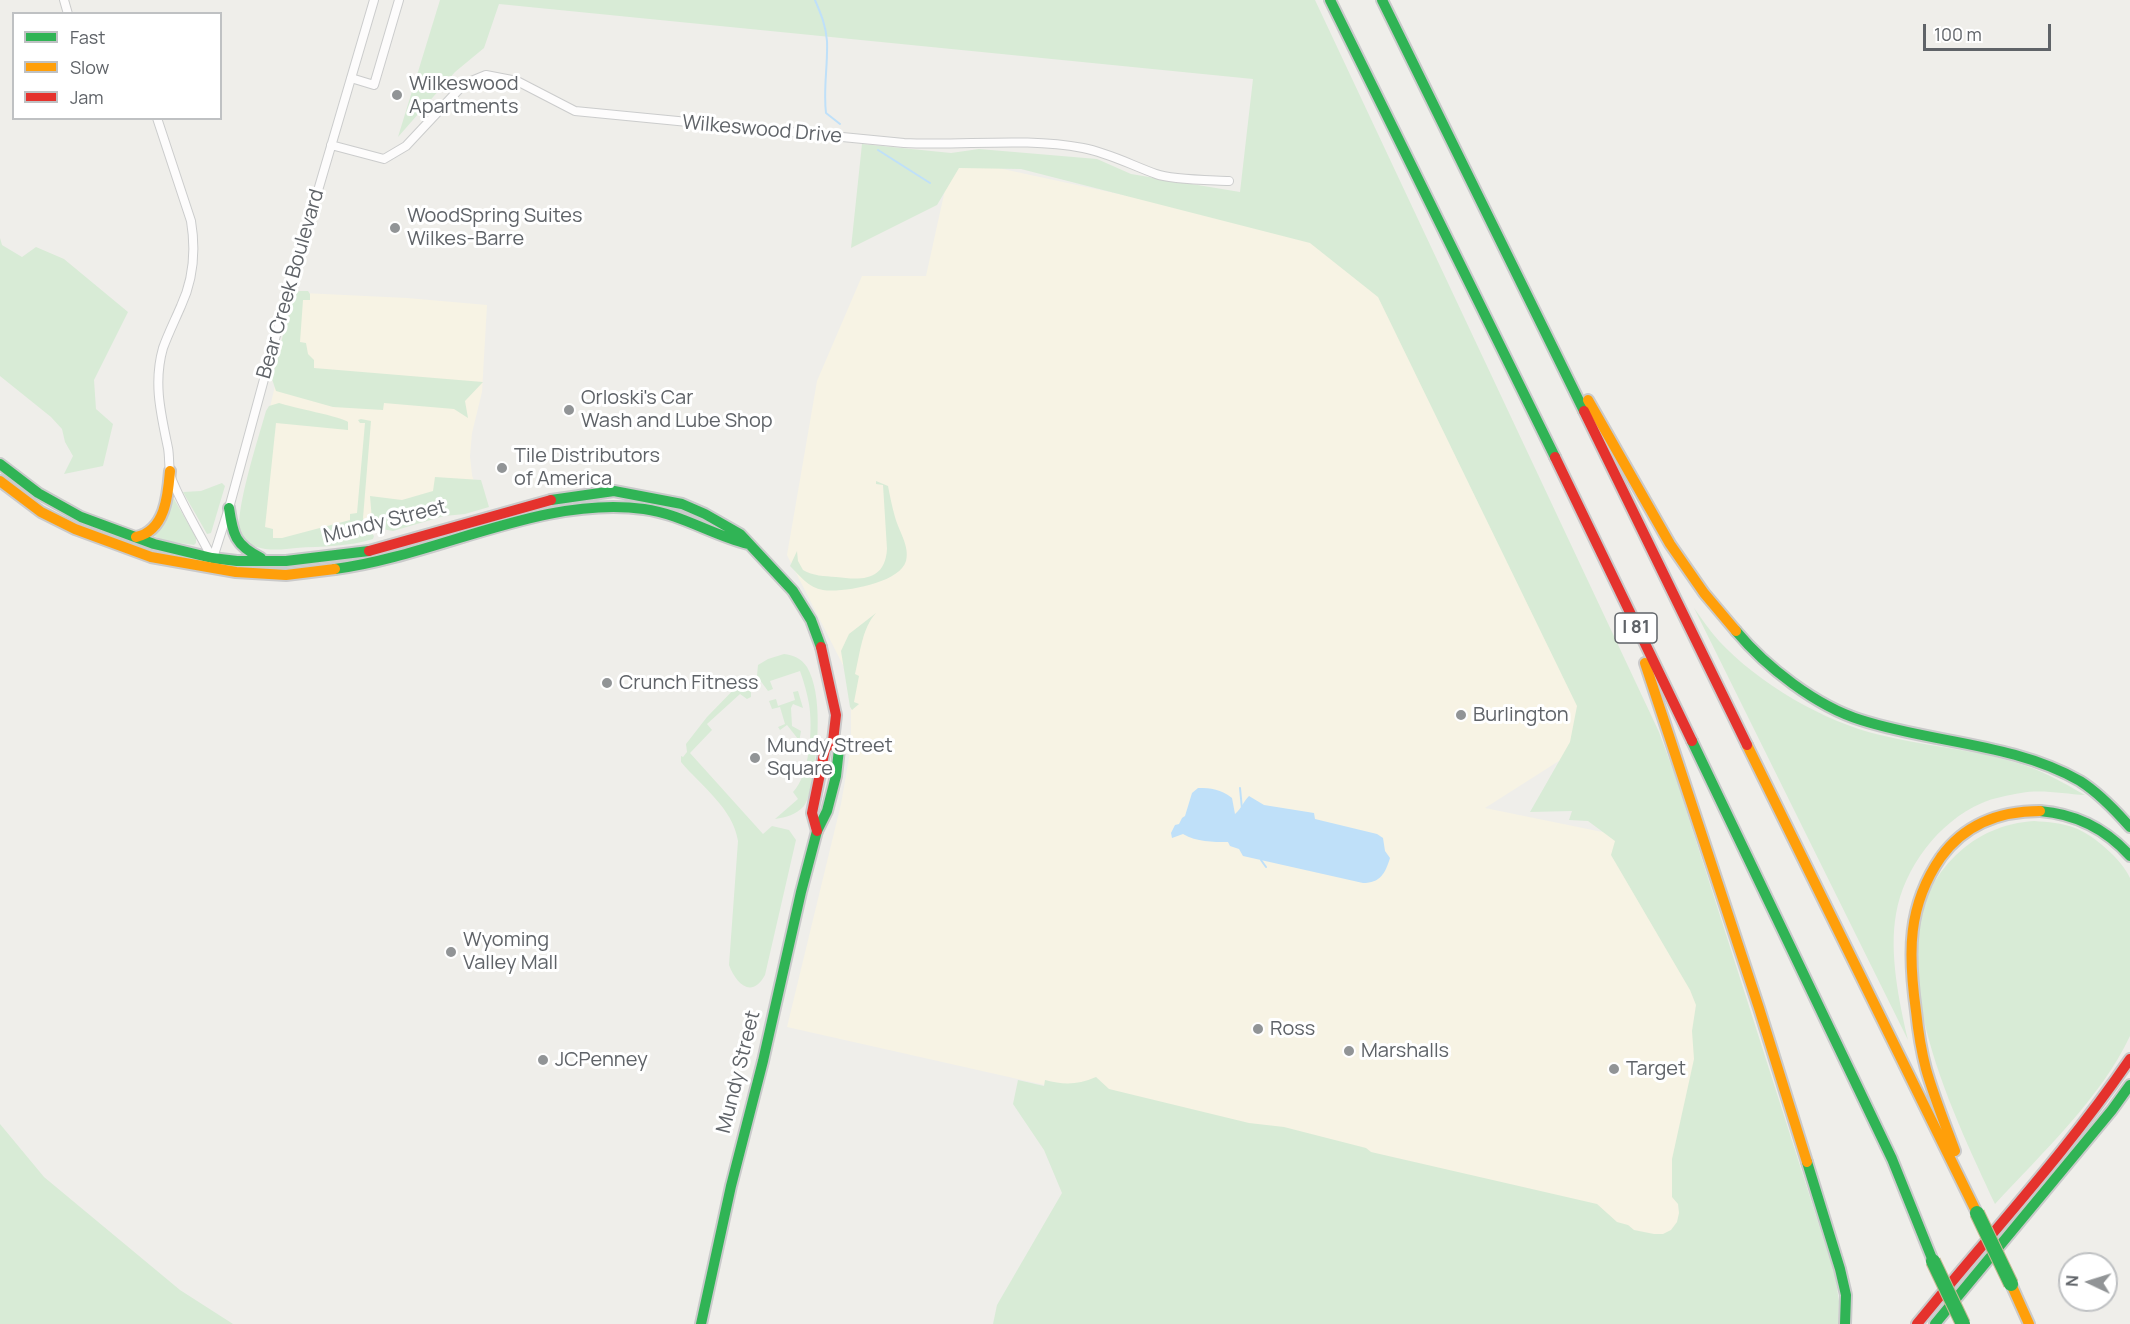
<!DOCTYPE html>
<style>
body{margin:0}
#map{position:relative;width:2130px;height:1324px;overflow:hidden;background:#efeeea;font-family:Manrope,sans-serif}
canvas{display:block}
.legend{position:absolute;left:12px;top:12px;width:210px;height:108px;box-sizing:border-box;background:#fff;border:2px solid #bfc1c3;margin:0;padding:8px 10px;list-style:none;font-size:18px;color:#5f6368}
.legend li{display:flex;align-items:center;gap:12px;height:30px}
.legend b{width:30px;border:2px solid #bfc1c3}
.north{position:absolute;left:2058px;top:1252px;width:60px;height:60px;box-sizing:border-box;background:#fff;border:2px solid #bfc1c3;border-radius:50%;rotate:274deg;font-size:16px;font-weight:700;line-height:24px;text-align:center;color:#5f6368}
.north::after{content:'';display:block;margin:auto;width:21px;height:27px;background:#919496;clip-path:polygon(50% 0,100% 100%,50% 72%,0 100%)}
.scale{position:absolute;left:1923px;top:24px;width:128px;height:27px;box-sizing:border-box;border:3px solid #5f6368;border-top:0;padding-left:8px;font-size:18px;line-height:21px;white-space:nowrap;color:#5f6368;-webkit-text-stroke:4px #fff;paint-order:stroke}
</style>
<div id="map">
<canvas width="2130" height="1324"></canvas>
<ul class="legend">
<li><b style="height:8px;background:#30b455"></b>Fast</li>
<li><b style="height:8px;background:#ff9f0a"></b>Slow</li>
<li><b style="height:8px;background:#e5322d"></b>Jam</li>
</ul>
<div class="north">N</div>
<div class="scale">100 m</div>
</div>
<script>
const ctx = document.querySelector('canvas').getContext('2d');
ctx.lineJoin = 'round';
function fillPath(path, color) {
  ctx.fillStyle = color;
  ctx.fill(path, 'evenodd');
}
function trace(path, color, width, dash) {
  ctx.strokeStyle = color;
  ctx.lineWidth = width;
  ctx.lineCap = dash ? 'butt' : 'round';
  ctx.setLineDash(dash || []);
  ctx.stroke(path);
}
function label(font, color, halo, rows, align = 'center') {
  ctx.font = font + ' Manrope,sans-serif';
  ctx.lineWidth = 6;
  ctx.setLineDash([]);
  ctx.textBaseline = 'middle';
  ctx.strokeStyle = halo;
  ctx.fillStyle = color;
  for (const [text, x, y, turn = 0] of rows) {
    ctx.save();
    ctx.translate(x, y);
    ctx.rotate((+turn || 0) * Math.PI / 180);
    ctx.textAlign = isNaN(turn) ? turn : align;
    if (halo) ctx.strokeText(text, 0, 0);
    ctx.fillText(text, 0, 0);
    ctx.restore();
  }
}
const commercial = new Path2D(`
 M952 158 1313 236 1380 294 1580 703 1581 726 1562 759 1485 808 1617 835 1718 1015 1678 1243 1062 1089 787 1027 841 804 851 746V711L847 673 787 555 817 381 862 276H926Z
 M303 293 407 298 487 305 482 392 472 433 470 456 472 475 481 504 363 536 277 545 245 513 295 301Z`);
const green = new Path2D(`
 M440 0H1315L1659 732 1676 778 1835 1275 1839 1301 1838 1324H993L997 1305 1062 1193 1044 1150 1013 1104 1018 1080 1044 1086 1045 1080C1064 1085 1077 1085 1096 1077L1109 1089 1249 1123 1284 1127 1366 1148 1371 1152 1597 1204 1617 1222 1628 1225 1634 1230 1654 1234H1663L1671 1230 1677 1222 1679 1213 1678 1204 1672 1197V1159L1694 1059 1692 1031 1696 1005 1690 990 1611 855 1615 841 1588 821 1569 820 1572 811 1530 812 1570 742 1577 706 1378 297 1310 243 1021 169 959 168 937 205 851 248 862 144 951 153 979 149 1097 159 1131 174 1240 192 1253 79 499 4 484 48 455 72 398 137Z
 M0 238 2 245 22 257 36 247 64 259 128 312 94 380 96 409 113 424 103 466 64 474 73 456 65 442 62 429 51 417 0 376Z
 M299 291H308L310 294V300H303L300 342 306 343 308 354 314 360V368L483 382 465 401 468 418 454 409 384 403 383 410 333 407 276 391 272 379 292 299Z
 M279 403C290 407 343 417 348 422V430L276 423 265 527 273 529V538H282L350 520V514L357 513 365 423H360L358 420 361 419 371 421 363 518 365 526 374 536 373 539C349 547 322 546 296 548 279 550 252 553 241 535 232 519 260 433 266 411L269 406Z
 M435 477 481 480 489 507 465 514 444 516 393 531 382 529 372 520 370 496 402 500 433 491Z
 M876 481 888 486C890 496 892 507 895 517 899 532 910 546 906 561 900 583 843 593 823 590 809 588 799 575 790 566L797 551 798 561 803 570C813 576 824 576 836 577 860 580 885 582 887 549L883 485 876 484Z
 M222 483 225 486 211 533 207 534 183 492 201 491Z
 M170 497 174 499 196 537V543L194 545 165 541 154 536Z
 M1694 608C1702 619 1710 631 1719 641 1758 683 1824 722 1880 735 1924 746 1971 749 2014 762 2040 769 2062 782 2085 795 2065 794 2041 789 2021 793 2009 795 1993 798 1982 803 1938 822 1904 868 1896 914 1889 953 1899 1002 1908 1040Z
 M876 613C862 628 860 654 855 674L859 676 854 702 859 704 852 710 850 707 841 651 849 634Z
 M784 654C793 655 801 658 807 667 823 694 818 750 812 780 810 788 809 799 804 806 796 815 786 817 775 819L798 799 793 792C810 775 813 727 809 704 807 693 804 682 800 671L770 681 773 689 768 691 757 676 758 665 768 659Z
 M742 681 751 692V697L747 699 740 694 707 724 712 730 690 753 763 834 772 826 789 830 796 840 765 975C752 999 736 984 729 965L738 841C733 808 701 786 681 762V756L683 757 687 752 686 744 707 717Z
 M798 691 803 708 793 704 791 708 792 726 801 731 798 748 792 744 798 739 787 725 780 730 778 727 785 724 780 707 772 709 769 701 776 699 778 706 795 700 793 692Z
 M2034 821C2048 822 2062 823 2075 828 2094 835 2122 860 2130 878V1036C2101 1098 2041 1154 1995 1204 1953 1112 1865 940 1956 855 1978 834 2004 823 2034 821Z
 M0 1124 44 1177 180 1290 233 1324H0Z`);
const water = new Path2D(`
 M1198 788C1211 788 1221 789 1232 798L1235 814C1242 808 1243 802 1249 796L1264 805 1314 813 1315 819 1377 834 1383 838 1385 851 1390 858C1385 874 1380 883 1363 883L1243 856 1239 849 1230 846 1228 842C1212 842 1197 842 1183 834L1172 838 1171 833 1175 825 1179 824 1182 818 1185 816 1192 793Z`);
const stream = new Path2D(`
 M815 0C821 14 826 26 827 41 828 66 823 89 826 113L840 124
 M878 150 930 183
 M1240 788 1242 809
 M1261 860 1266 867`);
const street = new Path2D(`
 M64 0 68 14
 M351 78 374 85 399 0
 M157 118 191 221C196 251 194 278 181 306 175 320 168 334 163 348 153 383 161 414 168 448 170 459 168 470 172 480 183 507 199 532 212 558
 M331 145 384 159 406 146 464 84 486 75 517 81 575 111 904 143C964 146 1024 137 1083 148 1109 153 1131 165 1156 174 1171 180 1211 180 1229 181
 M212 561 229 508 282 313 374 0`);
const fast = new Path2D(`
 M1330 0 1555 457
 M1382 0 1584 411
 M0 464 38 493 81 517 154 544 212 558 237 561H286L369 551
 M551 500 614 491 682 504 705 514 740 534 793 591 811 620 821 647
 M229 508C233 535 235 545 261 558
 M335 569C436 556 543 495 644 509 681 514 712 535 748 544
 M1736 631C1766 667 1816 706 1861 720 1932 743 2014 743 2080 781 2099 793 2115 810 2130 827
 M1692 741 1892 1159 1933 1261
 M2040 811C2076 814 2106 829 2130 856
 M1807 1162 1840 1269 1846 1295 1845 1324
 M701 1324 731 1186 763 1061 801 892 817 831 827 811 836 776 839 749 833 741
 M1935 1324 2112 1110 2130 1085`);
const slow = new Path2D(`
 M1588 400 1670 544 1704 593 1736 631
 M0 481 41 512 75 529 151 557 236 572 286 575 335 569
 M136 537C165 531 168 496 170 471
 M1645 663 1759 1008 1807 1162
 M1747 745 1977 1213
 M1955 1151C1945 1124 1934 1097 1926 1069 1921 1050 1918 1030 1916 1011 1908 954 1907 906 1941 857 1965 824 2000 811 2040 811
 M2011 1284 2029 1324`);
const jam = new Path2D(`
 M1584 411 1747 745
 M1555 457 1692 741
 M369 551 551 500
 M817 831 812 813 825 749 833 741 836 715 821 647
 M1917 1324C1988 1236 2066 1153 2130 1059`);
const fastBridge = new Path2D(`
 M1977 1213 2011 1284
 M1933 1261 1963 1324`);
const markers = [
 [397,95,6,"#919496"],
 [395,228,6,"#919496"],
 [569,410,6,"#919496"],
 [502,468,6,"#919496"],
 [607,683,6,"#919496"],
 [1461,715,6,"#919496"],
 [755,758,6,"#919496"],
 [451,952,6,"#919496"],
 [1258,1029,6,"#919496"],
 [1349,1051,6,"#919496"],
 [543,1060,6,"#919496"],
 [1614,1069,6,"#919496"]
];
const shields = [
 [1636,628,42]
];
const shieldNames = [
 ["I 81",1636,628]
];
const poiNames = [
 ["Wilkeswood",409,84],
 ["Apartments",409,107],
 ["WoodSpring Suites",407,216],
 ["Wilkes-Barre",407,239],
 ["Orloski's Car",581,398],
 ["Wash and Lube Shop",581,421],
 ["Tile Distributors",514,456],
 ["of America",514,479],
 ["Crunch Fitness",619,683],
 ["Burlington",1473,715],
 ["Mundy Street",767,746],
 ["Square",767,769],
 ["Wyoming",463,940],
 ["Valley Mall",463,963],
 ["Ross",1270,1029],
 ["Marshalls",1361,1051],
 ["JCPenney",555,1060],
 ["Target",1626,1069]
];
const streetNames = [
 ["Wilkeswood Drive",762,130,5],
 ["Bear Creek Boulevard",291,284,-74],
 ["Mundy Street",385,522,-14],
 ["Mundy Street",739,1072,-76]
];
fillPath(commercial, '#f7f3e4');
fillPath(green, '#d8ebd6');
fillPath(water, '#bfe0f9');
trace(stream, '#bfe0f9', 2);
trace(street, '#cbcccc', 10);
trace(fast, '#cacacb', 14);
trace(slow, '#cacacb', 14);
trace(jam, '#cacacb', 14);
trace(street, '#fdfcfc', 8);
trace(fast, '#30b455', 10);
trace(slow, '#ff9f0a', 10);
trace(jam, '#e5322d', 10);
trace(fastBridge, '#c8b996', 16, []);
trace(fastBridge, '#30b455', 14);
for (const [x, y, r, color] of markers) {
  const dot = new Path2D();
  dot.arc(x, y, r, 0, 2 * Math.PI);
  ctx.fillStyle = color;
  ctx.fill(dot);
  trace(dot, '#fff', 2);
}
for (const [x, y, w] of shields) {
  const box = new Path2D();
  box.roundRect(x - w / 2, y - 15, w, 30, 4.5);
  ctx.fillStyle = '#fff';
  ctx.fill(box);
  trace(box, '#5f6368', 1.5);
}
label('bold 18px', '#5f6368', null, shieldNames);
label('20px', '#5f6368', '#fff', poiNames, 'left');
label('20px', '#5f6368', '#fff', streetNames);
</script>
